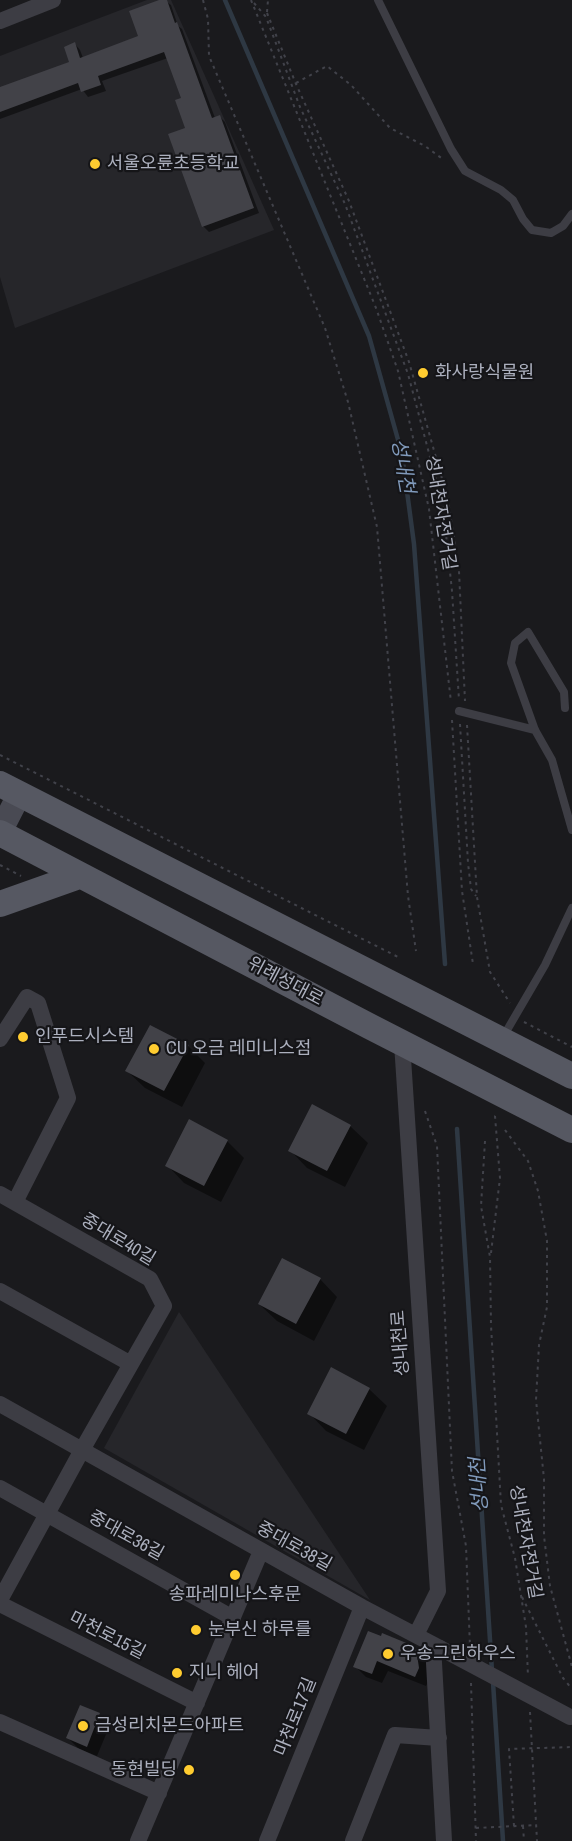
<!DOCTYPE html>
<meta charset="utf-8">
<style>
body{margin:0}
canvas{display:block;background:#1a1a1d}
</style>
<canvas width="572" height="1841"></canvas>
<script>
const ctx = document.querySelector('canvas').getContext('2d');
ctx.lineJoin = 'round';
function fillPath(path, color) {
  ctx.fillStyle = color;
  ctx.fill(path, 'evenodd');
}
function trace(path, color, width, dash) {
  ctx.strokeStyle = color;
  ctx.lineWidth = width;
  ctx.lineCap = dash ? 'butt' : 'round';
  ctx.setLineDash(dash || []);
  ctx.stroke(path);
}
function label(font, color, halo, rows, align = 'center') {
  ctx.font = font + ' "Archivo Narrow","Noto Sans KR",sans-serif';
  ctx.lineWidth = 4.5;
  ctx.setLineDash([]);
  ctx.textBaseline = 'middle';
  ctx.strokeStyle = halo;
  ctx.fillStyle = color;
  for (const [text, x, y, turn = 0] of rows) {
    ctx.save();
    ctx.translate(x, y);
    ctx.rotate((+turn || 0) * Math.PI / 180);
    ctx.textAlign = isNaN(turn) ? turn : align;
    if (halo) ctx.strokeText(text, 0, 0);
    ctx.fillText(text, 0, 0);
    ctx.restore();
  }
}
const built = new Path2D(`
 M147 0H171L274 230 15 328 0 277V56Z
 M179 1312 370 1600 104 1448Z`);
const shadow = new Path2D(`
 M164 0 171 5 178 26 182 29 215 118 220 117 225 122 259 213 209 232 203 226 183 98 168 58 102 81 106 91 88 97 82 89 0 119V89L71 62 75 44 80 50 83 58 140 37Z
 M188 1046 205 1063 182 1107 145 1088 127 1071Z
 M350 1126 368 1143 345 1187 307 1168 290 1150Z
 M227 1141 244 1158 221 1202 184 1183 167 1165Z
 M320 1279 337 1297 314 1341 277 1321 259 1304Z
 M369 1389 387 1406 364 1450 326 1431 309 1413Z
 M415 1649 426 1659 429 1680 426 1686 388 1671 382 1683 366 1677 355 1666Z
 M99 1714 110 1725 97 1756 79 1749 68 1738Z`);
const stream = new Path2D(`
 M225 0 369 336 402 454 414 544 445 964
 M457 1129 492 1671
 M493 1682 503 1841`);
const building = new Path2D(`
 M159 0H167L175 23 177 22 212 118 220 115 254 208 202 227 168 134 185 128 175 100 181 98 164 52 98 76 101 85 81 92 78 83 0 112V87L69 62 64 47 75 42 80 58 138 36 129 11Z
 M150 1025 189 1045 164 1091 125 1071Z
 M312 1104 351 1125 327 1171 288 1151Z
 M189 1119 228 1140 204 1186 165 1166Z
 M282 1258 321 1278 296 1324 258 1304Z
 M331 1367 370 1388 346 1434 307 1414Z
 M368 1631 381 1636 382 1633 416 1647 419 1668 415 1677 377 1661 372 1674 353 1667Z
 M80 1705 100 1713 87 1747 66 1738Z`);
const path = new Path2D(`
 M203 0 208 19 209 56 325 328 348 402 377 527 408 896 416 951
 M251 0 376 308 398 371 429 509 451 702
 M254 3 266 17 300 107 345 204 408 374 443 506 452 591 459 700
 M267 12 268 0
 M267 13 296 84 349 201 409 362 448 500 459 571 465 701
 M296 83 327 66 351 85 390 128 425 146 444 160
 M452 720 462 891 473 964
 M460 724 468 863 471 889 476 896
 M467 725 477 897 490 972 510 1003
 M0 755 400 958
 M0 865 21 876
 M524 1022 572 1047
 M425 1111 437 1146 452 1471 466 1546 470 1647
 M505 1130 528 1161 538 1191 547 1241V1307L539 1345 536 1400 544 1479V1536L550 1586 572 1667
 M485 1141 481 1206 490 1257 491 1325 501 1505 515 1558 526 1627 528 1677
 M491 1253 500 1178 495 1116 497 1113
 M522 1597 563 1678 572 1689
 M471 1683 476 1841
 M530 1712 537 1841
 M514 1826 509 1749 572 1747
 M523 1826 524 1841
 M476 1828 536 1825`);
const service = new Path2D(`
 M378 0 451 149 465 171 501 190 513 200 523 219 532 230 551 233 563 226 572 214
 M565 708 564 692 528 632 515 643 511 663 535 730 552 760 572 830
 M459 711 535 730
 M503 1037 545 965 572 908`);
const minor = new Path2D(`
 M0 21 53 0
 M0 1039 27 997 38 1003 68 1098 15 1202
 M402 1043 438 1591 416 1635
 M0 1194 150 1279 164 1306 82 1450 0 1600
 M0 1291 131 1364
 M0 1404 362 1607 440 1648
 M0 1488 233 1618
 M0 1604 197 1703
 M433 1645 444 1841
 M0 1722 159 1793
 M138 1841 261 1551
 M267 1841 362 1607
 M353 1841 395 1735 439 1738`);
const secondary = new Path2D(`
 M0 832 19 795`);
const primary = new Path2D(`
 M0 784 572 1076
 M0 833 369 1026 572 1130
 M0 904 79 876`);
const minorBridge = new Path2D(`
 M440 1648 570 1717`);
const markers = [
 [95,164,6,"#ffcc30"],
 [423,373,6,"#ffcc30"],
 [23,1037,6,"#ffcc30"],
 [154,1049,6,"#ffcc30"],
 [235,1575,6,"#ffcc30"],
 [196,1630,6,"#ffcc30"],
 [388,1654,6,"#ffcc30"],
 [177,1673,6,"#ffcc30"],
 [83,1726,6,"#ffcc30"],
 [189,1770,6,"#ffcc30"]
];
const poiNames = [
 ["서울오륜초등학교",107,164],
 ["화사랑식물원",435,373],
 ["인푸드시스템",35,1037],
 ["CU 오금 레미니스점",166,1049],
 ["송파레미나스후문",235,1595,"center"],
 ["눈부신 하루를",208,1630],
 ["우송그린하우스",400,1654],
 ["지니 헤어",189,1673],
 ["금성리치몬드아파트",95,1726],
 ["동현빌딩",177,1770,"right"]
];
const streetNames = [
 ["성내천자전거길",440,513,81],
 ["위례성대로",285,982,28],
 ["중대로40길",118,1240,31],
 ["성내천로",401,1343,-94],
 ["중대로36길",126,1536,29],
 ["성내천자전거길",525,1542,80],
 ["중대로38길",294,1547,29],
 ["마천로15길",107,1636,27],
 ["마천로17길",296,1717,-68]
];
const waterNames = [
 ["성내천",402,466,80],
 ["성내천",480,1485,-94]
];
fillPath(built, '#26262a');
fillPath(shadow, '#0007');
trace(stream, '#2e3843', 4.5);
fillPath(building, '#424248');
trace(path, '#41424a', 2, [3, 4.5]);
trace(service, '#3d3d44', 8);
trace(minor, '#3d3d44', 16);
trace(secondary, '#494a53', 24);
trace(primary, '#565862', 26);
trace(minorBridge, '#3d3d44', 16);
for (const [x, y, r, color] of markers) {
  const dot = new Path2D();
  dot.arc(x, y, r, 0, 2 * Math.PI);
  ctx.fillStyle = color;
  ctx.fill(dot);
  trace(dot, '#151518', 2);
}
label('18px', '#acb0be', '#151518', poiNames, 'left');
label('18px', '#acb0be', '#151518', streetNames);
label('italic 20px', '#809abb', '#151518', waterNames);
</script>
